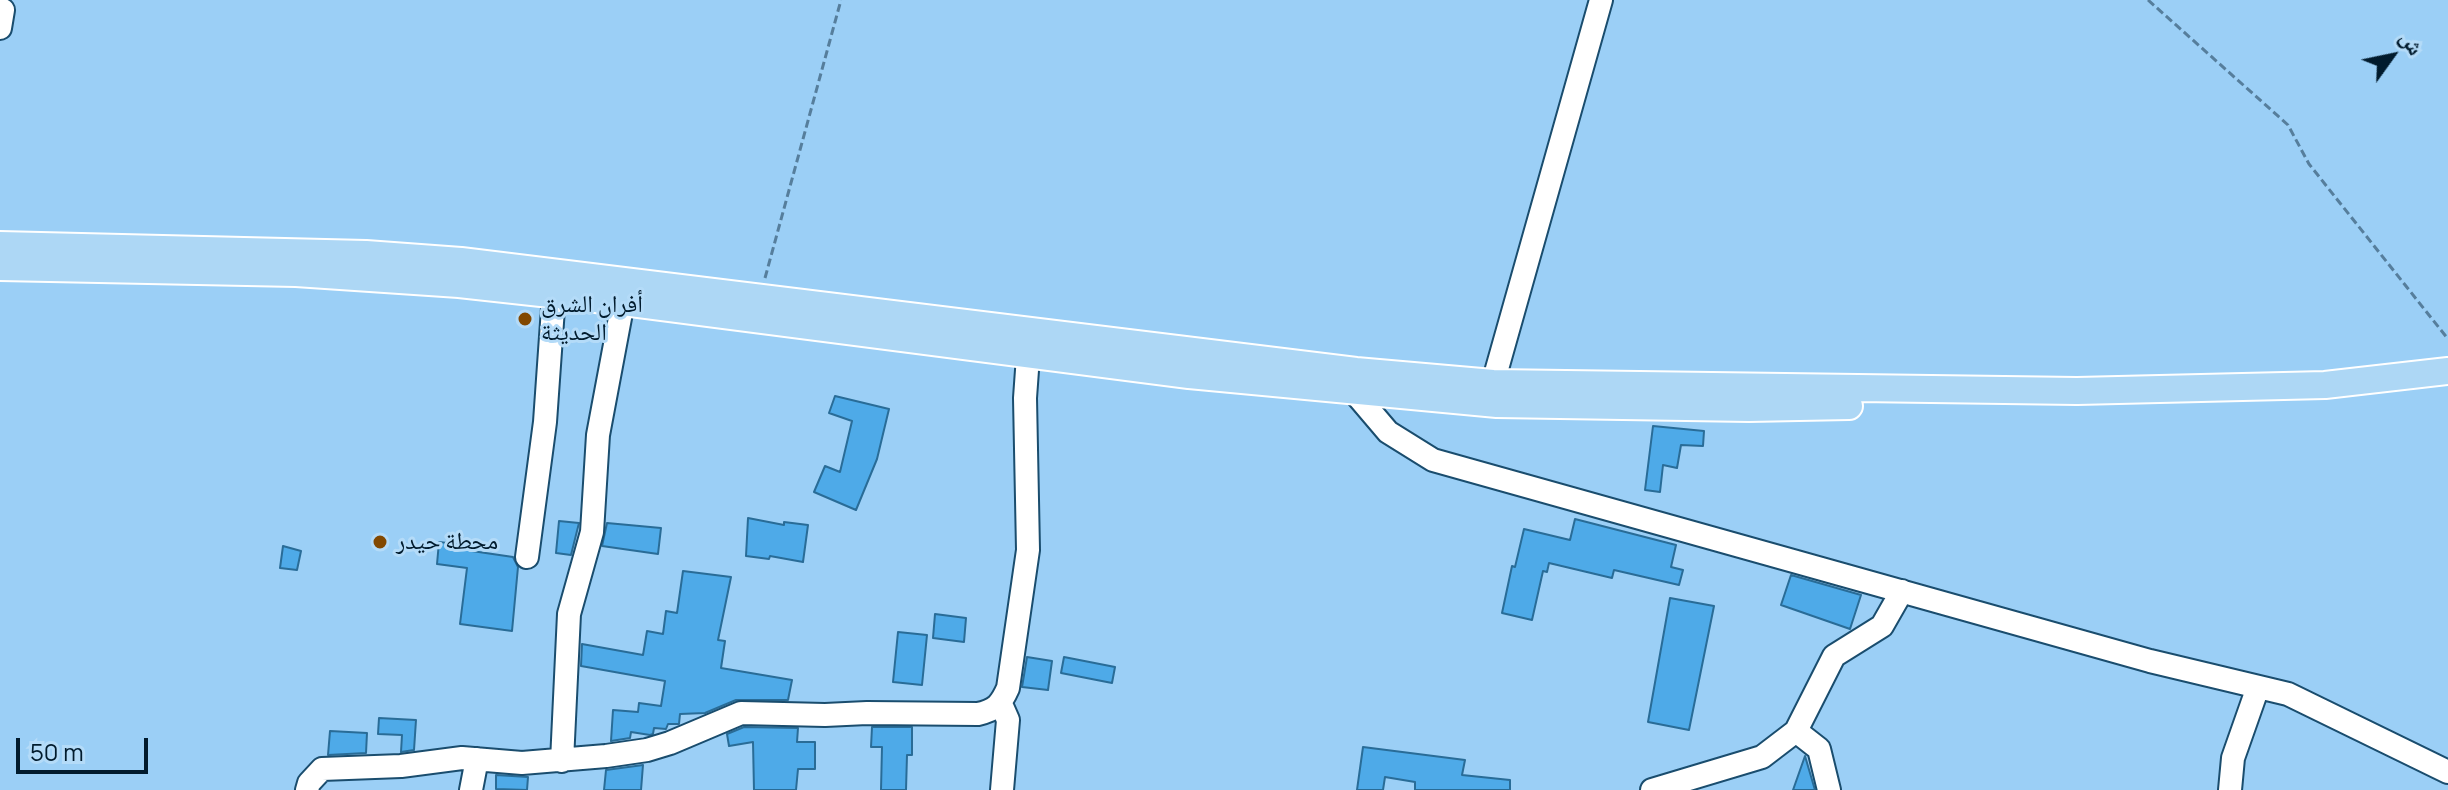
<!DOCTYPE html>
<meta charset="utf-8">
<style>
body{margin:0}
#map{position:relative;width:2448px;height:790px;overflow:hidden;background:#9bcff6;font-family:Manrope,"Noto Naskh Arabic",sans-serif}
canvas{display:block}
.north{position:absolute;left:2352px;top:16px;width:80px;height:80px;-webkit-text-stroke:6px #b4dbf8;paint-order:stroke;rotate:57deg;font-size:22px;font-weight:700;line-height:32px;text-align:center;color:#011b2d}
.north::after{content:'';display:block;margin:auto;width:28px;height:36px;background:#011b2d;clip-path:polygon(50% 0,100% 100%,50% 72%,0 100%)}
.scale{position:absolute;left:16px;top:738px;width:132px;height:36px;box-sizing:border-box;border:4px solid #011b2d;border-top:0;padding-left:10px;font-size:24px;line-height:28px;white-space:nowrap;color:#011b2d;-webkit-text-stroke:6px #b4dbf8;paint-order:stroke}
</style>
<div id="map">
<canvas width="2448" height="790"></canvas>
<div class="north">ش</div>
<div class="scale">50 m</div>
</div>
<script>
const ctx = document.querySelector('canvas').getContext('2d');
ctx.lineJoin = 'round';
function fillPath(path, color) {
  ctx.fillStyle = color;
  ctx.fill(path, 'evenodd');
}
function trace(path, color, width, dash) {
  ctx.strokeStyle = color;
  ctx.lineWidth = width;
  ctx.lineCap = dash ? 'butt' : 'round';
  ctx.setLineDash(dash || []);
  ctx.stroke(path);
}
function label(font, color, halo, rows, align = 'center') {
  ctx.font = font + ' Manrope,"Noto Naskh Arabic",sans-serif';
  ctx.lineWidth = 6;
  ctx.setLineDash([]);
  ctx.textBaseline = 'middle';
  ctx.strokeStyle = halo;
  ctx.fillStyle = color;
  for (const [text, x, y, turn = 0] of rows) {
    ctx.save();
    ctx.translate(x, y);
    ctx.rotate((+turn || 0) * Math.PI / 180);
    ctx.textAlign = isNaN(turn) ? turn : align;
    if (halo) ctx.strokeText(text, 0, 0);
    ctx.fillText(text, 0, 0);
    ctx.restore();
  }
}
const building = new Path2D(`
 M835 396 889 409 877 459 856 510 814 492 825 466 840 472 852 421 829 413Z
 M1653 426 1704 431 1703 446 1681 445 1677 468 1663 465 1660 492 1645 490Z
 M748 518 784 525V522L808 525 803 562 770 556 769 559 746 556Z
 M1575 519 1676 545 1671 567 1683 570 1679 585 1614 570 1612 578 1549 563 1547 572 1543 571 1532 620 1502 613 1512 566 1515 567 1524 529 1570 540Z
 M559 521 579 523 571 555 556 553Z
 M607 523 661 528 658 554 602 546Z
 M439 542 473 546 472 551 513 557 518 567 512 631 460 624 467 568 437 564Z
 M283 546 301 551 297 570 280 568Z
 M683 571 731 577 718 640 725 641 721 668 792 680 788 700H736L705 713 680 714 679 724H668L666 729 654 728 653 734 650 735 631 732 630 738 611 741 613 710 638 712 639 703 661 706 665 681 581 666 582 644 643 655 647 631 663 634 666 611 677 613Z
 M1791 575 1861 595 1850 629 1781 605Z
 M1670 598 1714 606 1689 730 1648 722Z
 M935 614 966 618 964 642 933 638Z
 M898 632 927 635 922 685 893 682Z
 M1027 657 1052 661 1048 690 1022 687Z
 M1064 657 1115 667 1112 683 1061 673Z
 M379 718 416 720 414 750 401 752 402 735 378 734Z
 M744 727 798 728 797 742H815V769H798L796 790H754L753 742 729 746 727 734Z
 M872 727H912V755H907L906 790H881L882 747H871Z
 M330 731 367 733 366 753 328 755Z
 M1363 747 1465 760 1462 775 1510 780V790H1415V782L1385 777 1383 790H1357Z
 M1805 756 1815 790H1793Z
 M643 765 641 790H604L606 770Z
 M496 775 528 777 527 790 496 789Z`);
const path = new Path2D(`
 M2148 0 2288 125 2309 164 2448 339
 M765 278 841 0`);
const minor = new Path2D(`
 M0 28 3 10
 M1493 383 1601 0
 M1354 392 1388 432 1433 460 2150 661 2288 694 2448 772
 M527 557 545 422 554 294
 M1001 704 1008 720 1002 790
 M562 761 569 614 592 532 598 435 623 302
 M307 790 309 783 322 769 401 766 462 758 522 763 606 756 647 750 670 743 741 713 825 715 867 713 978 714C996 710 1001 704 1008 688L1028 550 1025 398 1028 356
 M471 790 477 759
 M1652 790 1762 757 1796 731
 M1829 790 1819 749 1796 731 1834 656 1882 626 1902 591
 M2230 790 2233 758 2258 687`);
const major = new Path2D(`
 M0 245 366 254 461 261 1356 371 1493 383 2077 391 2325 385 2448 371
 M0 267 296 273 459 284 623 302 1189 375 1497 404 1749 408 1849 406`);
const markers = [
 [525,319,8,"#824800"],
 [380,542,8,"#824800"]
];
const poiNames = [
 ["أفران الشرق",541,305],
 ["الحديثة",541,333],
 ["محطة حيدر",396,542]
];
fillPath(building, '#4eaae8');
trace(building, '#296c97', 2);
trace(minor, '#1a4d6e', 26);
trace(major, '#fff', 30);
trace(path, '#567e9c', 3, [8, 4]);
trace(minor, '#fff', 22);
trace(major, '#add7f5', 26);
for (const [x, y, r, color] of markers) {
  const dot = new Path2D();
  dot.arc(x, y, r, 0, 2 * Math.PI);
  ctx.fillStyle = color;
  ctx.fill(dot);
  trace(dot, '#b4dbf8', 3);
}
label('24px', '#011b2d', '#b4dbf8', poiNames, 'left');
</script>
